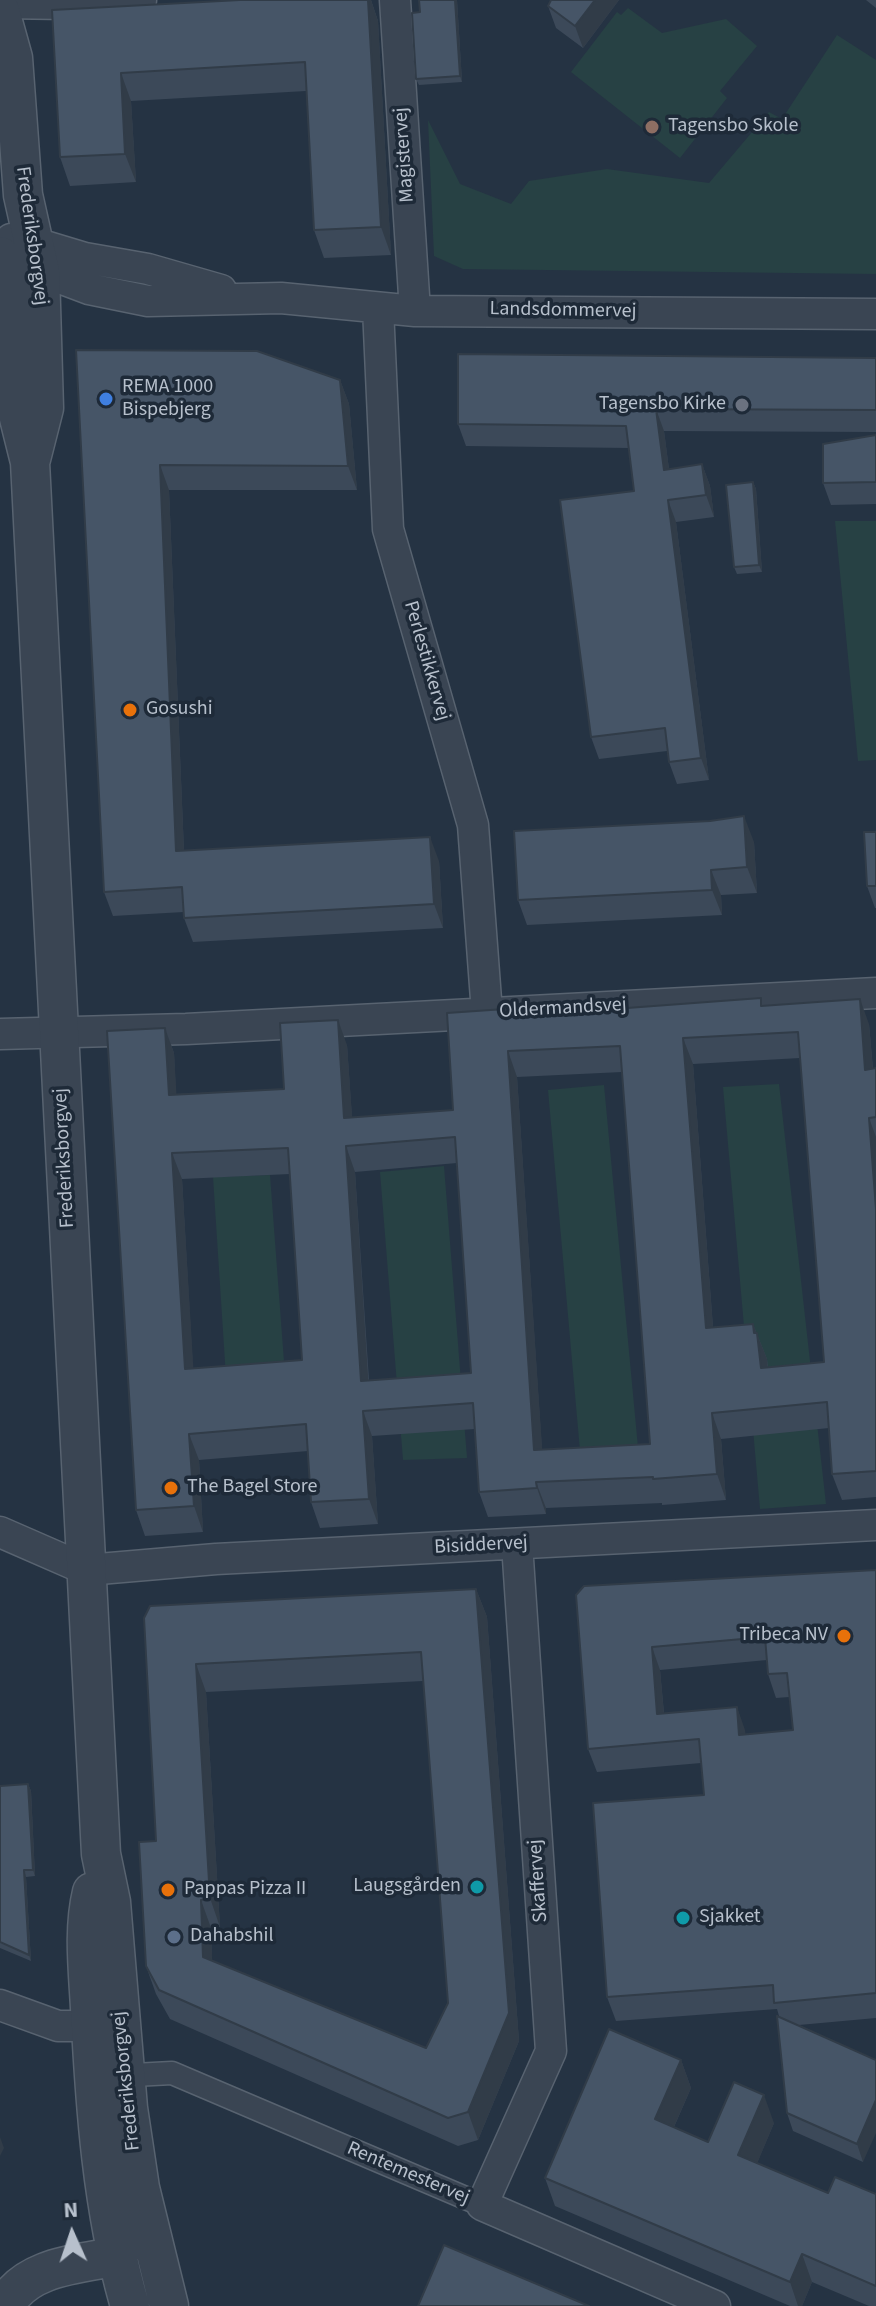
<!DOCTYPE html>
<meta charset="utf-8">
<style>
body{margin:0}
#map{position:relative;width:876px;height:2306px;overflow:hidden;background:#253343;font-family:"Source Sans 3",sans-serif}
canvas{display:block}
.north{position:absolute;left:32px;top:2194px;width:80px;height:80px;-webkit-text-stroke:6px #1e2a38;paint-order:stroke;rotate:357deg;font-size:22px;font-weight:700;line-height:32px;text-align:center;color:#b7c0cc}
.north::after{content:'';display:block;margin:auto;width:28px;height:36px;background:#b7c0cc;clip-path:polygon(50% 0,100% 100%,50% 72%,0 100%)}
</style>
<div id="map">
<canvas width="876" height="2306"></canvas>
<div class="north">N</div>
</div>
<script>
const ctx = document.querySelector('canvas').getContext('2d');
ctx.lineJoin = 'round';
function fillPath(path, color) {
  ctx.fillStyle = color;
  ctx.fill(path, 'evenodd');
}
function trace(path, color, width, dash) {
  ctx.strokeStyle = color;
  ctx.lineWidth = width;
  ctx.lineCap = dash ? 'butt' : 'round';
  ctx.setLineDash(dash || []);
  ctx.stroke(path);
}
function label(font, color, halo, rows, align = 'center') {
  ctx.font = font + ' "Source Sans 3",sans-serif';
  ctx.lineWidth = 7;
  ctx.setLineDash([]);
  ctx.textBaseline = 'middle';
  ctx.strokeStyle = halo;
  ctx.fillStyle = color;
  for (const [text, x, y, turn = 0] of rows) {
    ctx.save();
    ctx.translate(x, y);
    ctx.rotate((+turn || 0) * Math.PI / 180);
    ctx.textAlign = isNaN(turn) ? turn : align;
    if (halo) ctx.strokeText(text, 0, 0);
    ctx.fillText(text, 0, 0);
    ctx.restore();
  }
}
const green = new Path2D(`
 M628 8 662 33 726 19 757 46 720 91 727 98 680 158 571 72 617 12 621 15Z
 M837 35 876 60V274L463 269 434 256 428 120 460 184 511 204 529 181 607 169 709 183 769 112 782 119Z
 M835 521H876V760L858 761Z
 M779 1084 826 1504 760 1509 723 1087Z
 M604 1085 639 1458 581 1462 548 1090Z
 M444 1166 467 1458 403 1460 380 1172Z
 M270 1175 286 1388 227 1393 213 1177Z`);
const pedestrian = new Path2D(`
 M115 2076 172 2073 482 2205`);
const minor = new Path2D(`
 M395 0 415 311
 M0 3 67 4 141 0
 M0 255 4 245 11 239H22L85 258 148 269 221 290
 M20 263 89 289 148 301 281 298 415 311 876 314
 M378 308 388 529 473 825 487 1013
 M0 1034 186 1029 876 993
 M0 1532 87 1570 216 1559 876 1525
 M517 1544 551 2051 482 2205 715 2306
 M0 2005 58 2026H110`);
const tertiary = new Path2D(`
 M0 11 13 58 23 195 40 271 44 408 31 459
 M0 256 10 302 17 410 30 462 101 1854 111 1902 128 2108 140 2188 169 2306
 M92 1892C83 1929 88 1970 90 2008 95 2107 102 2210 130 2306
 M5 2306C25 2266 79 2264 119 2256`);
const wall = new Path2D(`
 M240 0H371L378 21 391 255 324 258 314 230 306 91 131 101 136 182 70 186 60 157 52 10Z
 M419 0H457L462 82 419 85 416 79 420 12Z
 M619 0 583 48 556 28 548 6Z
 M866 0H876V8Z
 M76 350 340 380 349 404 357 490H169L184 851 439 861 443 928 193 942 184 918V912L113 916 104 892Z
 M876 358V432L664 431 669 469 702 464 710 486 714 517 676 522 709 780 677 784 669 762 667 751 599 759 591 737 634 491 629 448 466 446 458 424Z
 M876 435V504L831 505 823 483Z
 M753 482 756 489 762 572 737 574 734 567Z
 M876 832V908H875L867 886Z
 M754 842 757 893 721 895 722 915 527 925 518 900Z
 M764 1006 869 1024 873 1069 876 1068V1497L842 1500 832 1474 829 1428 721 1439 726 1500 662 1505V1503L546 1508V1514L488 1517 479 1492 475 1429 372 1436 378 1524 320 1528 311 1502 308 1451 199 1460 203 1532 145 1536 136 1510 165 1028 174 1053 176 1094 284 1089 347 1045 352 1118 453 1110 506 1013ZM800 1058 824 1362 768 1367 767 1359 753 1324 713 1327 693 1064ZM622 1072 650 1444 542 1450 517 1077ZM457 1163 471 1373 369 1380 355 1172ZM290 1174 302 1360 193 1369 182 1179Z
 M876 1570V2018L799 2025 876 2060 863 2162 793 2131 787 2113 779 2016 777 2009 616 2021 607 1997 704 1795 701 1763 597 1772 588 1749 576 1595ZM767 1660 768 1674 776 1698 789 1697 793 1730 745 1734 737 1707 664 1713 660 1670Z
 M476 1589 487 1617 519 2041 478 2140 458 2146 170 2019 156 1994 146 1966 156 1841 144 1618ZM423 1681 448 2003 426 2048 212 1961 211 1928 220 1927 206 1692Z
 M28 1784 31 1791 35 1876 26 1877 31 1961 0 1948V1786Z
 M681 2060 691 2088 674 2127 708 2142 774 2123 757 2163 828 2193 876 2194V2306H869L812 2282 802 2306H790L555 2206 545 2178Z`);
const shadedWall = new Path2D(`
 M368 0H371L378 21 391 255 381 227Z
 M455 0H457L462 82 460 76Z
 M595 0H619L583 48 575 26Z
 M121 73 131 101 136 182 125 154Z
 M340 380 349 404 357 490 348 466Z
 M656 409 664 431 672 492 664 470Z
 M702 464 710 486 714 517 706 495Z
 M160 465 169 490 185 876 176 851Z
 M753 482 756 489 762 572 759 565Z
 M668 500 676 522 709 780 701 758Z
 M744 816 754 842 757 893 747 867Z
 M430 837 439 861 443 928 434 904Z
 M711 870 721 895 722 915 712 890Z
 M860 999 869 1024 875 1095 865 1070Z
 M338 1020 347 1045 354 1144 344 1118Z
 M165 1028 174 1053 178 1120 169 1095Z
 M683 1038 693 1064 715 1354 706 1328Z
 M508 1051 517 1077 544 1476 534 1450Z
 M869 1118 876 1137V1209Z
 M346 1146 355 1172 370 1407 361 1381Z
 M172 1153 182 1179 195 1395 185 1369Z
 M753 1324 767 1359 770 1394 761 1368Z
 M363 1411 372 1436 378 1524 369 1499Z
 M712 1413 721 1439 726 1500 717 1474Z
 M189 1434 199 1460 203 1532 194 1506Z
 M536 1482 546 1508V1514L537 1488Z
 M476 1589 487 1617 519 2041 478 2140 468 2112Z
 M652 1647 660 1670 666 1737 657 1714Z
 M196 1664 206 1692 220 1927 210 1898Z
 M737 1707 745 1730 748 1758 739 1735Z
 M28 1784 31 1791 35 1876 33 1870Z
 M24 1870 26 1877 31 1961 29 1955Z
 M201 1900 211 1928 213 1985 203 1957Z
 M681 2060 691 2088 665 2147 655 2119Z
 M764 2095 774 2123 749 2183 738 2155Z
 M876 2100V2133L863 2162 857 2144Z
 M0 2137 4 2148 0 2156Z
 M802 2254 812 2282 802 2306H798L790 2282Z`);
const building = new Path2D(`
 M240 0H368L381 227 314 230 305 62 121 73 125 154 60 157 52 10Z
 M419 0H455L460 76 416 79 412 13 420 12Z
 M551 0H595L575 26 548 6Z
 M76 350 257 351 340 380 348 466 160 465 176 851 430 837 434 904 184 918 182 887 104 892Z
 M458 354 876 358V410L656 409 664 470 702 464 706 495 668 500 701 758 669 762 665 728 591 737 560 500 634 491 626 426 458 424Z
 M876 435V482L823 483V444Z
 M753 482 759 565 734 567 726 485Z
 M744 816 747 867 711 870 712 890 518 900 514 831 710 821Z
 M864 832H876V886H867Z
 M761 998V1006L860 999 865 1070 876 1068V1117L869 1118 876 1209V1471L832 1474 827 1402 712 1413 717 1474 653 1479V1477L536 1482 537 1488 479 1492 473 1403 363 1411 369 1499 311 1502 306 1424 189 1434 194 1506 136 1510 107 1031 165 1028 169 1095 284 1089 280 1023 338 1020 344 1118 453 1110 447 1013 505 1009V1013L587 1008V1011ZM798 1032 824 1362 761 1368 757 1333H754L753 1324 706 1328 683 1038ZM620 1046 650 1444 534 1450 508 1051ZM455 1137 471 1373 361 1381 346 1146ZM288 1148 302 1360 185 1369 172 1153Z
 M876 1570V1993L774 2003 773 1985 607 1997 593 1803 704 1795 699 1739 588 1749 576 1595 584 1586ZM765 1637 768 1674 787 1673 793 1730 739 1735 737 1707 657 1714 652 1647Z
 M476 1589 509 2013 468 2112 448 2118 159 1990 146 1966 139 1842 156 1841 144 1618 150 1606ZM421 1652 448 2003 426 2048 203 1957 201 1900 210 1898 196 1664Z
 M28 1784 33 1870H24L29 1955 0 1942V1786Z
 M777 2016 876 2060V2100L857 2144 787 2113Z
 M609 2029 681 2060 655 2119 708 2142 734 2082 764 2095 738 2155 828 2193 835 2177 876 2194V2286L802 2254 790 2282 545 2178Z
 M444 2245 589 2306H418Z`);
const markers = [
 [652,127,8,"#8d6e63"],
 [106,399,8,"#3f7fe0"],
 [742,405,8,"#6b7280"],
 [130,710,8,"#e8710a"],
 [171,1488,8,"#e8710a"],
 [844,1636,8,"#e8710a"],
 [477,1887,8,"#0f9aa8"],
 [168,1890,8,"#e8710a"],
 [683,1918,8,"#0f9aa8"],
 [174,1937,8,"#5c6f8a"]
];
const poiNames = [
 ["Tagensbo Skole",668,127],
 ["REMA 1000",122,388],
 ["Bispebjerg",122,411],
 ["Tagensbo Kirke",726,405,"right"],
 ["Gosushi",146,710],
 ["The Bagel Store",187,1488],
 ["Tribeca NV",828,1636,"right"],
 ["Laugsgården",461,1887,"right"],
 ["Pappas Pizza II",184,1890],
 ["Sjakket",699,1918],
 ["Dahabshil",190,1937]
];
const streetNames = [
 ["Magistervej",405,155,-94],
 ["Frederiksborgvej",31,236,82],
 ["Landsdommervej",563,311,1],
 ["Perlestikkervej",426,661,74],
 ["Oldermandsvej",563,1009,-3],
 ["Frederiksborgvej",65,1158,-93],
 ["Bisiddervej",481,1546,-3],
 ["Skaffervej",539,1881,-94],
 ["Frederiksborgvej",127,2081,-96],
 ["Rentemestervej",408,2174,23]
];
fillPath(green, '#274144');
trace(pedestrian, '#586370', 25);
trace(minor, '#586370', 33);
trace(tertiary, '#586370', 41);
trace(pedestrian, '#3a4553', 22);
trace(minor, '#3a4553', 30);
trace(tertiary, '#3a4553', 38);
fillPath(wall, '#3c4959');
fillPath(shadedWall, '#313c48');
fillPath(building, '#465567');
trace(building, '#313c48', 2);
for (const [x, y, r, color] of markers) {
  const dot = new Path2D();
  dot.arc(x, y, r, 0, 2 * Math.PI);
  ctx.fillStyle = color;
  ctx.fill(dot);
  trace(dot, '#1e2a38', 3);
}
label('20px', '#b7c0cc', '#1e2a38', poiNames, 'left');
label('20px', '#b7c0cc', '#1e2a38', streetNames);
</script>
